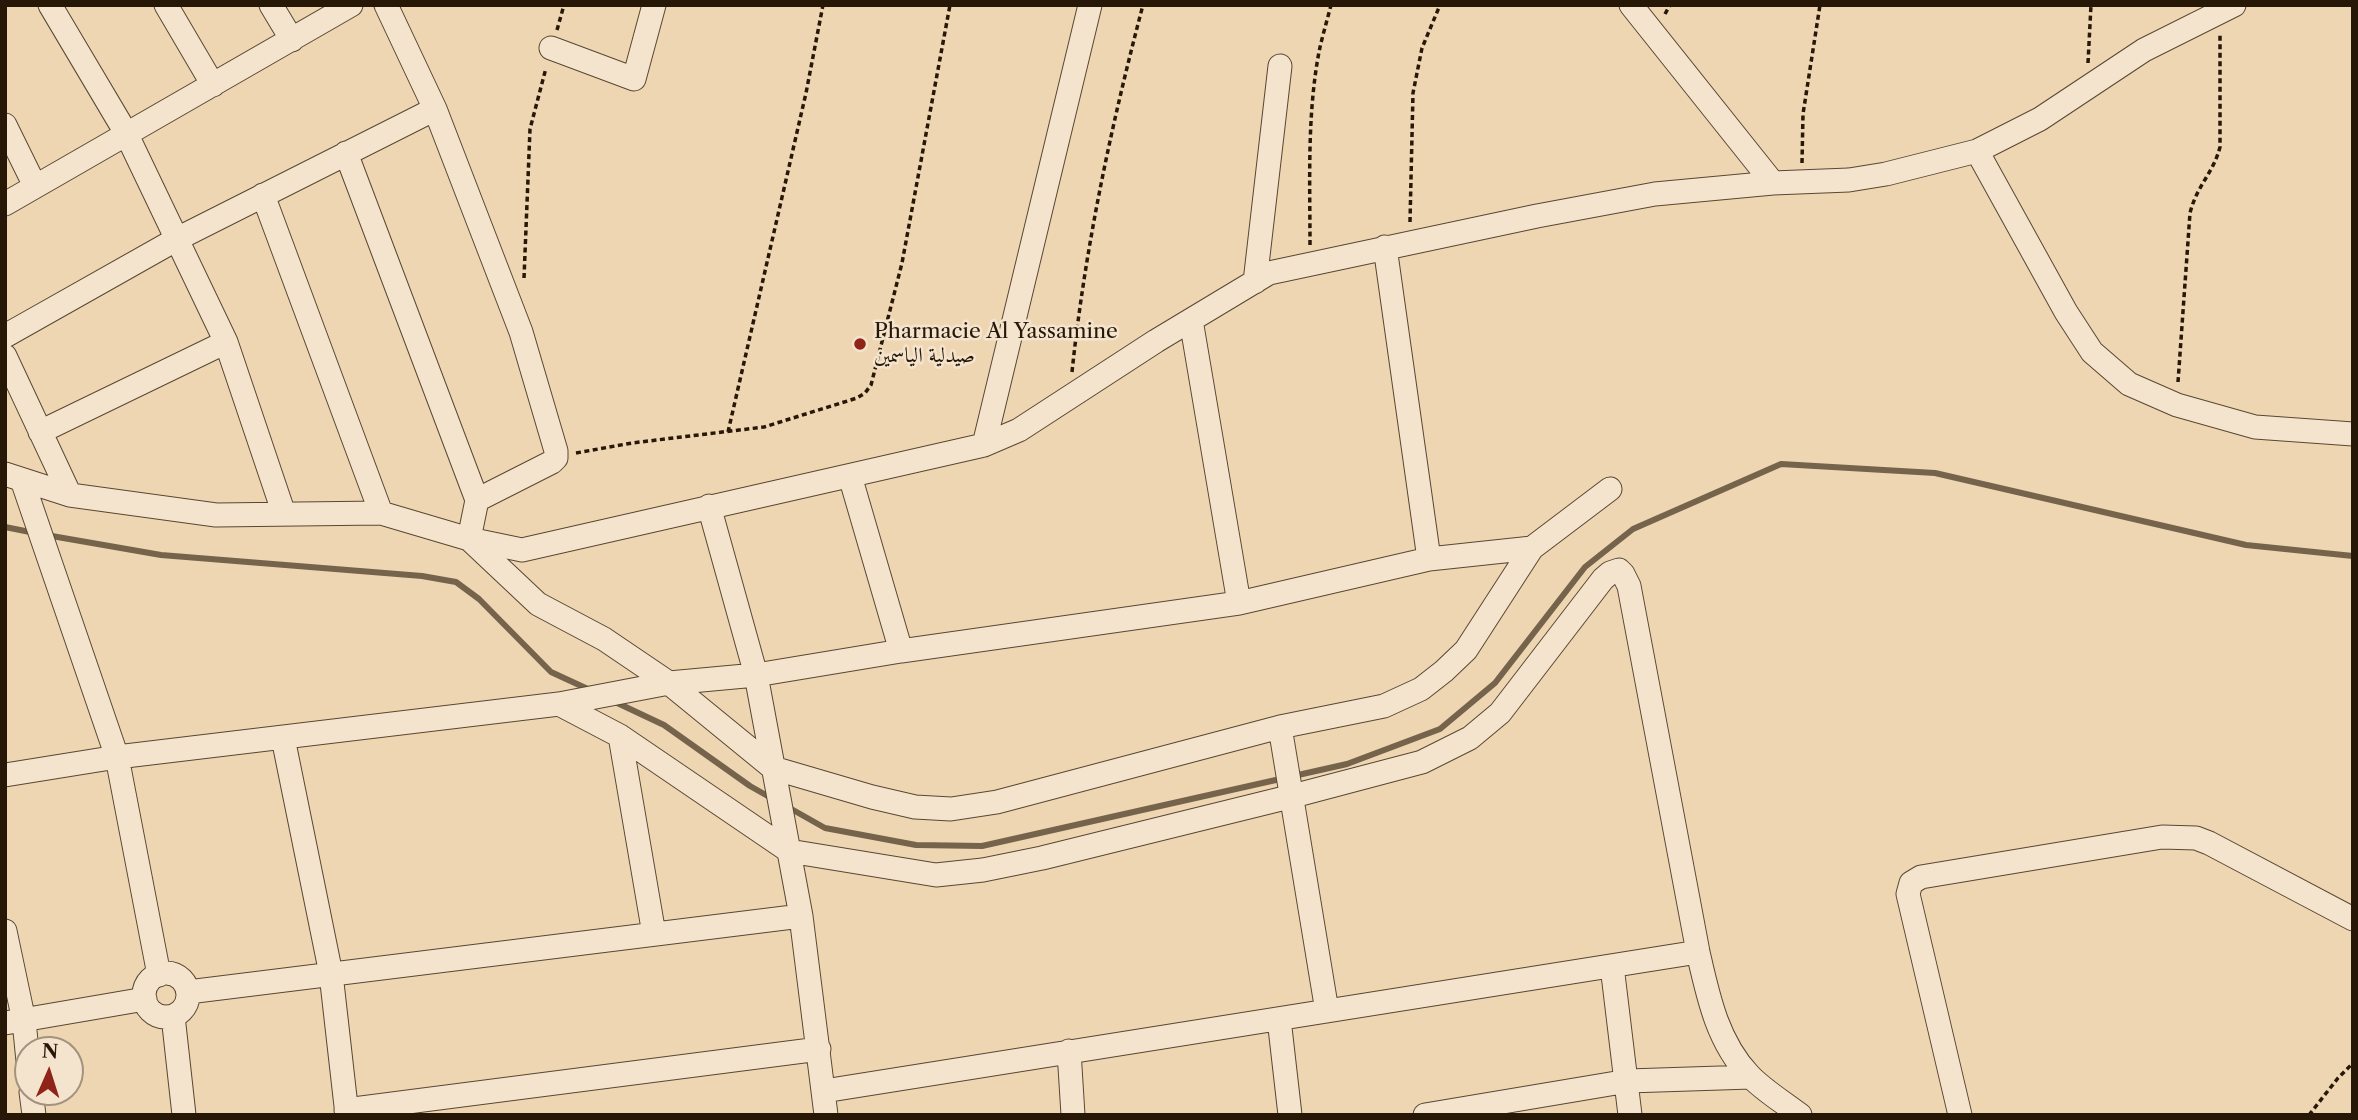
<!DOCTYPE html>
<meta charset="utf-8">
<style>
body{margin:0}
#map{position:relative;width:2358px;height:1120px;overflow:hidden;background:#eed6b3;font-family:"Libre Caslon Text",serif}
canvas{display:block}
.frame{position:absolute;inset:0;border:7px solid #261707;pointer-events:none}
.north{position:absolute;left:14px;top:1036px;width:70px;height:70px;box-sizing:border-box;background:#f4e4ce;border:2px solid #a2927e;border-radius:50%;rotate:3deg;font-size:19px;font-weight:700;line-height:28px;text-align:center;color:#261707}
.north::after{content:'';display:block;margin:auto;width:24px;height:32px;background:#8f2418;clip-path:polygon(50% 0,100% 100%,50% 72%,0 100%)}
</style>
<div id="map">
<canvas width="2358" height="1120"></canvas>
<div class="frame"></div>
<div class="north">N</div>
</div>
<script>
const ctx = document.querySelector('canvas').getContext('2d');
ctx.lineJoin = 'round';
function trace(path, color, width, dash) {
  ctx.strokeStyle = color;
  ctx.lineWidth = width;
  ctx.lineCap = dash ? 'butt' : 'round';
  ctx.setLineDash(dash || []);
  ctx.stroke(path);
}
function label(font, color, halo, rows, align = 'center') {
  ctx.font = font + ' "Libre Caslon Text",Amiri,serif';
  ctx.lineWidth = 5;
  ctx.setLineDash([]);
  ctx.textBaseline = 'middle';
  ctx.strokeStyle = halo;
  ctx.fillStyle = color;
  for (const [text, x, y, turn = 0] of rows) {
    ctx.save();
    ctx.translate(x, y);
    ctx.rotate((+turn || 0) * Math.PI / 180);
    ctx.textAlign = isNaN(turn) ? turn : align;
    if (halo) ctx.strokeText(text, 0, 0);
    ctx.fillText(text, 0, 0);
    ctx.restore();
  }
}
const stream = new Path2D(`
 M5 527 35 533
 M46 535 161 555 422 576 456 582 479 599 551 672 590 690
 M613 701 664 725 750 786 773 799
 M786 806 825 828 916 845 982 846 1347 764 1440 729 1495 683 1585 567 1633 529 1781 464 1935 473 2246 545 2353 556`);
const path = new Path2D(`
 M1665 14 1670 5
 M557 30 564 5
 M2088 63 2091 5
 M1802 163 1803 114 1820 5
 M1410 222 1413 93 1422 48 1440 5
 M1310 245C1310 182 1307 115 1319 52 1322 37 1327 21 1331 5
 M524 278 530 129 546 68
 M1072 372C1085 248 1111 126 1143 5
 M2178 382 2190 213C2197 185 2213 174 2220 147V34
 M728 432 806 93 823 5
 M576 453 632 443 764 427 857 398 865 393 871 385 902 263 950 5
 M2309 1115 2338 1078 2353 1063`);
const minor = new Path2D(`
 M50 5 126 133 226 342 284 514
 M166 5 213 85
 M271 5 292 40
 M386 5 435 109 521 332 556 451V458L552 462 477 500 469 539
 M1631 5 1773 183
 M551 48 634 79 654 5
 M5 125 35 186
 M1977 151 2066 312 2092 352 2129 384 2177 405 2255 427 2353 434
 M346 153 477 500
 M263 195 381 513
 M5 204 351 5
 M1385 247 1429 559
 M1255 282 1280 66
 M1191 320 1239 603
 M5 336 177 239 435 109
 M5 356 70 495
 M40 432 226 342
 M984 445 1090 5
 M5 474 70 495 216 515 381 513 469 539 522 550 984 445 1019 430 1156 341 1269 273 1537 216 1655 194 1773 183 1849 180 1886 174 1977 151 2040 119 2144 50 2234 5
 M850 476 901 651
 M22 480 117 757 159 975
 M709 506 756 675 801 916 826 1115
 M469 539 538 604 604 639 669 683 773 768 872 797 915 807 951 809 997 802 1280 727 1384 706 1421 689 1444 671 1466 650 1532 548 1610 489
 M559 704 620 736 789 851 936 875 983 870 1042 858 1293 796 1422 762 1470 738 1500 713 1603 579 1610 573 1619 570 1623 574 1629 586 1698 952C1708 996 1717 1041 1749 1075 1763 1090 1783 1102 1800 1115
 M1280 727 1327 1011
 M620 736 654 934
 M283 738 331 974 347 1115
 M5 775 117 757 559 704 669 683 756 675 901 651 1239 603 1429 559 1532 548
 M5 931 24 1021 28 1061
 M1612 966 1630 1115
 M144 995a22 22 0 1 1 44 0a22 22 0 1 1-44 0Z
 M188 992 801 916
 M173 1016 184 1115
 M1279 1019 1290 1115
 M5 1023 145 999
 M1069 1051 1073 1115
 M824 1091 1698 952
 M31 1092 34 1115
 M346 1110 819 1049
 M1425 1115 1628 1081 1751 1077
 M1960 1115 1908 894 1911 883 1921 877 2162 837 2196 838 2209 843 2353 919`);
const markers = [
 [860,344,7,"#8f2418"]
];
const poiNames = [
 ["Pharmacie Al Yassamine",874,332],
 ["صيدلية الياسمين",874,356]
];
trace(stream, '#75634b', 6);
trace(minor, '#584732', 25);
trace(path, '#261707', 3.5, [5, 3.5]);
trace(minor, '#f4e4ce', 23);
for (const [x, y, r, color] of markers) {
  const dot = new Path2D();
  dot.arc(x, y, r, 0, 2 * Math.PI);
  ctx.fillStyle = color;
  ctx.fill(dot);
  trace(dot, '#f4e4ce', 2.5);
}
label('21px', '#261707', '#f4e4ce', poiNames, 'left');
</script>
